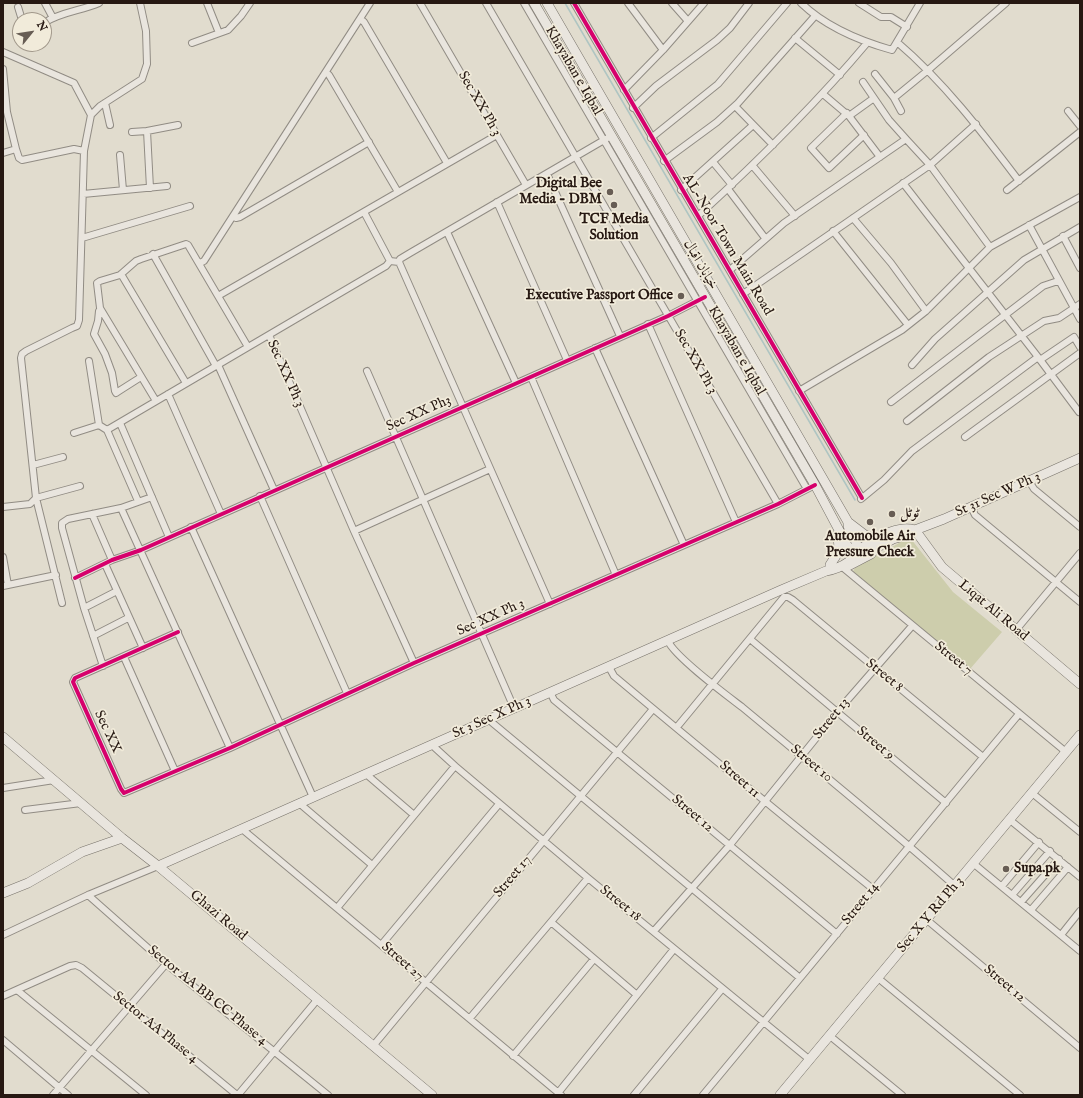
<!DOCTYPE html>
<meta charset="utf-8">
<style>
body{margin:0}
#map{position:relative;width:1083px;height:1098px;overflow:hidden;background:#e1dcce;font-family:"IM FELL English",serif}
canvas{display:block}
.frame{position:absolute;inset:0;border:4px solid #261812;pointer-events:none}
.north{position:absolute;left:12px;top:12px;width:40px;height:40px;box-sizing:border-box;background:#f1ebda;border:1px solid #a0978a;border-radius:50%;rotate:60deg;font-size:11px;font-weight:700;line-height:16px;text-align:center;color:#261812}
.north::after{content:'';display:block;margin:auto;width:14px;height:18px;background:#675d54;clip-path:polygon(50% 0,100% 100%,50% 72%,0 100%)}
</style>
<div id="map">
<canvas width="1083" height="1098"></canvas>
<div class="frame"></div>
<div class="north">N</div>
</div>
<script>
const ctx = document.querySelector('canvas').getContext('2d');
ctx.lineJoin = 'round';
function fillPath(path, color) {
  ctx.fillStyle = color;
  ctx.fill(path, 'evenodd');
}
function trace(path, color, width, dash) {
  ctx.strokeStyle = color;
  ctx.lineWidth = width;
  ctx.lineCap = dash ? 'butt' : 'round';
  ctx.setLineDash(dash || []);
  ctx.stroke(path);
}
function label(font, color, halo, rows, align = 'center') {
  ctx.font = font + ' "IM FELL English",Amiri,serif';
  ctx.lineWidth = 3.5;
  ctx.setLineDash([]);
  ctx.textBaseline = 'middle';
  ctx.strokeStyle = halo;
  ctx.fillStyle = color;
  for (const [text, x, y, turn = 0] of rows) {
    ctx.save();
    ctx.translate(x, y);
    ctx.rotate((+turn || 0) * Math.PI / 180);
    ctx.textAlign = isNaN(turn) ? turn : align;
    if (halo) ctx.strokeText(text, 0, 0);
    ctx.fillText(text, 0, 0);
    ctx.restore();
  }
}
const green = new Path2D(`
 M906 539H911L953 592 1002 632 970 669 852 573 855 568Z`);
const stream = new Path2D(`
 M565 3 855 500`);
const street = new Path2D(`
 M45 3 53 18
 M207 3 219 33
 M420 3 526 185
 M486 3 778 504
 M524 3 807 489
 M574 3 862 498
 M628 3 663 50
 M672 3 687 20
 M801 3C826 27 860 41 892 50L920 3
 M859 3 881 17H891L907 27
 M18 7 22 20
 M360 19 364 22 447 163
 M44 23C60 12 81 11 99 3
 M795 38 840 75
 M897 42C944 82 982 132 1019 181
 M192 43 228 30 241 16 250 3
 M3 52 74 83 91 115 84 151 79 320 77 326 72 328 26 351 22 354 21 358 36 498 62 603
 M3 69 7 112 16 149
 M326 72 329 75 398 192
 M875 74 894 98 901 111
 M863 82 889 120 906 139
 M624 90 663 50 704 3
 M823 94 849 116 880 157
 M894 98 927 71 1006 3
 M105 103 110 125
 M735 106 773 145
 M633 108 656 86 717 40 730 28 749 3
 M1068 111 1080 126
 M847 113 811 148 829 168 864 135
 M91 115 100 106 142 79 147 64 146 31 140 3
 M849 116 874 98
 M132 132 147 131
 M651 138 718 84 787 3
 M3 153 16 149 19 158 22 160 74 149 84 151
 M120 155 123 190
 M664 161 717 122 738 103 815 16
 M713 162 732 185
 M752 165 795 216
 M547 174 620 336
 M150 188 147 131 178 125
 M728 189 765 238
 M681 190 752 126
 M1007 190 1080 132
 M83 194 167 186
 M497 202 567 360
 M364 212 390 261
 M233 216 236 218 240 217 369 142
 M698 216C757 162 815 105 867 43
 M853 218 891 263 926 311
 M1029 225 1080 319
 M833 231 908 325
 M447 232 516 383
 M1063 236 1080 268
 M82 238 190 206
 M153 254 216 366
 M399 262 550 604
 M200 263 204 261 370 3
 M730 270 784 223 906 139 930 165 990 247
 M121 274 186 383
 M743 294 930 165 976 124
 M218 296 497 135
 M101 310 99 311 98 321 94 334 105 354 112 373 115 391 116 393 119 391 141 377
 M648 324 736 522
 M269 335 354 531 414 663
 M595 348 684 545
 M1038 357 1079 412
 M1040 360 1074 337 1080 347
 M89 361 99 425
 M218 365 274 490
 M912 365 935 339 1024 260 1080 227
 M367 371 514 708
 M531 377 616 575
 M799 391 902 330 926 311 990 247 1080 197
 M168 394 221 514
 M156 401 100 308 97 283 100 281 120 275 136 261 141 259 186 244 188 245 248 347
 M891 402 1043 286 1058 281
 M907 421 989 357 1044 321 1059 318 1080 304
 M120 423 169 537
 M107 430 386 266 390 261 399 262 400 259 410 253 611 136
 M74 433 99 425 107 430 138 501
 M965 437 1080 353
 M33 465 63 457
 M1029 481 1034 489 1080 527
 M260 496 347 693
 M861 499 884 480 912 451 1038 357 903 183
 M3 507 30 504 36 498 80 486
 M971 507 975 515 1080 602
 M121 508 230 748
 M92 514 112 560
 M191 527 313 797
 M354 531 490 469
 M3 557 8 585
 M105 564 143 648
 M841 566 1066 752
 M75 578 112 560 141 550 668 316 705 297
 M3 586 56 575
 M784 597H788L793 600 983 757
 M84 608 117 591
 M1016 630 1080 553
 M178 632 75 678 73 682 121 789 124 793 230 748 414 663 778 504 815 485
 M93 636 128 618
 M750 639 946 803
 M668 641C675 657 725 694 742 707 813 766 885 824 955 886
 M124 657 175 771
 M103 666 84 608 62 528V523L68 519 121 508 152 497
 M609 667 614 676C700 748 786 819 873 889
 M550 692 554 700 837 934
 M489 720 800 978
 M677 727 784 597
 M432 745 455 766 588 878 810 1060
 M366 774 414 815
 M3 788 54 780
 M1032 793 1080 832
 M299 803 372 865
 M25 810 81 803
 M1010 820 1080 877
 M242 829 561 1095
 M974 864 1080 951
 M1002 886 1039 842
 M88 895 166 964 328 1095
 M1012 895 1050 851
 M1021 902 1059 859
 M337 908 455 766
 M1031 910 1068 867
 M927 920 1080 1048
 M551 922 637 995
 M654 931 729 846 837 712 912 626
 M3 935 88 895 158 866
 M1061 935 1080 911
 M382 944 499 804
 M878 978 1020 1095
 M17 990 146 1095
 M3 996 70 966 76 965 82 968 237 1095
 M470 1018 588 878
 M830 1036 902 1095
 M3 1040 68 1095
 M373 1046 653 709
 M513 1056 594 959
 M558 1093 674 949
 M53 1095 166 964
 M238 1095 317 1000
 M634 1095 722 989
 M703 1095 1019 714`);
const secondary = new Path2D(`
 M534 3 815 485 848 547 856 551H870L893 539 908 535 915 530 944 519 1080 458
 M848 522 865 535 876 539
 M915 530 942 567 1080 684
 M856 551C873 542 894 524 915 530
 M830 565 839 551 838 533
 M848 566 871 554 874 550
 M3 737 122 838 158 866 432 1095
 M158 866 781 590 826 571C838 569 863 559 856 542 853 535 847 530 848 522L547 3
 M3 893 28 883 82 852 122 838
 M780 1095 1080 735`);
const cycleway = new Path2D(`
 M574 3 862 498
 M75 578 112 560 141 550 668 316 705 297
 M178 632 75 678 73 682 121 789 124 793 230 748 414 663 778 504 815 485`);
const markers = [
 [610,192,4,"#675d54"],
 [614,205,4,"#675d54"],
 [681,296,4,"#675d54"],
 [892,514,4,"#675d54"],
 [870,522,4,"#675d54"],
 [1006,869,4,"#675d54"]
];
const streetNames = [
 ["Khayaban e Iqbal",573,71,60],
 ["Sec XX Ph 3",479,104,60],
 ["AL-Noor Town Main Road",727,245,59],
 ["خیابان اقبال",700,265,60],
 ["Khayaban e Iqbal",736,351,60],
 ["Sec XX Ph 3",695,362,60],
 ["Sec XX Ph 3",285,374,66],
 ["Sec XX Ph3",419,414,-24],
 ["St 31 Sec W Ph 3",998,495,-24],
 ["Liqat Ali Road",993,611,40],
 ["Sec XX Ph 3",491,618,-24],
 ["Street 7",953,659,39],
 ["Street 8",884,676,39],
 ["St 3 Sec X Ph 3",492,718,-24],
 ["Street 13",832,719,-51],
 ["Sec XX",107,732,65],
 ["Street 9",875,744,40],
 ["Street 10",811,764,40],
 ["Street 11",739,780,41],
 ["Street 12",692,814,40],
 ["Street 17",513,877,-50],
 ["Street 18",620,904,39],
 ["Street 14",861,904,-51],
 ["Sec X Y Rd Ph 3",931,915,-50],
 ["Ghazi Road",218,916,40],
 ["Street 27",402,962,41],
 ["Street 12",1004,984,40],
 ["Sector AA BB CC Phase 4",207,996,39],
 ["Sector AA Phase 4",155,1028,39]
];
const poiNames = [
 ["Digital Bee",602,184],
 ["Media - DBM",602,200],
 ["TCF Media",614,220,"center"],
 ["Solution",614,236,"center"],
 ["Executive Passport Office",673,296],
 ["ٹوٹل",900,514,"left"],
 ["Automobile Air",870,537,"center"],
 ["Pressure Check",870,553,"center"],
 ["Supa.pk",1014,869,"left"]
];
fillPath(green, '#cdcdac');
trace(stream, '#afc5c2', 1.5);
trace(street, '#918c84', 8);
trace(secondary, '#77726a', 10);
trace(street, '#e9e5de', 6);
trace(secondary, '#e9e5de', 9);
trace(cycleway, '#d6006c', 4);
for (const [x, y, r, color] of markers) {
  const dot = new Path2D();
  dot.arc(x, y, r, 0, 2 * Math.PI);
  ctx.fillStyle = color;
  ctx.fill(dot);
  trace(dot, '#f1ebda', 1.5);
}
label('14px', '#261812', '#f1ebda', streetNames);
label('bold 14px', '#261812', '#f1ebda', poiNames, 'right');
</script>
